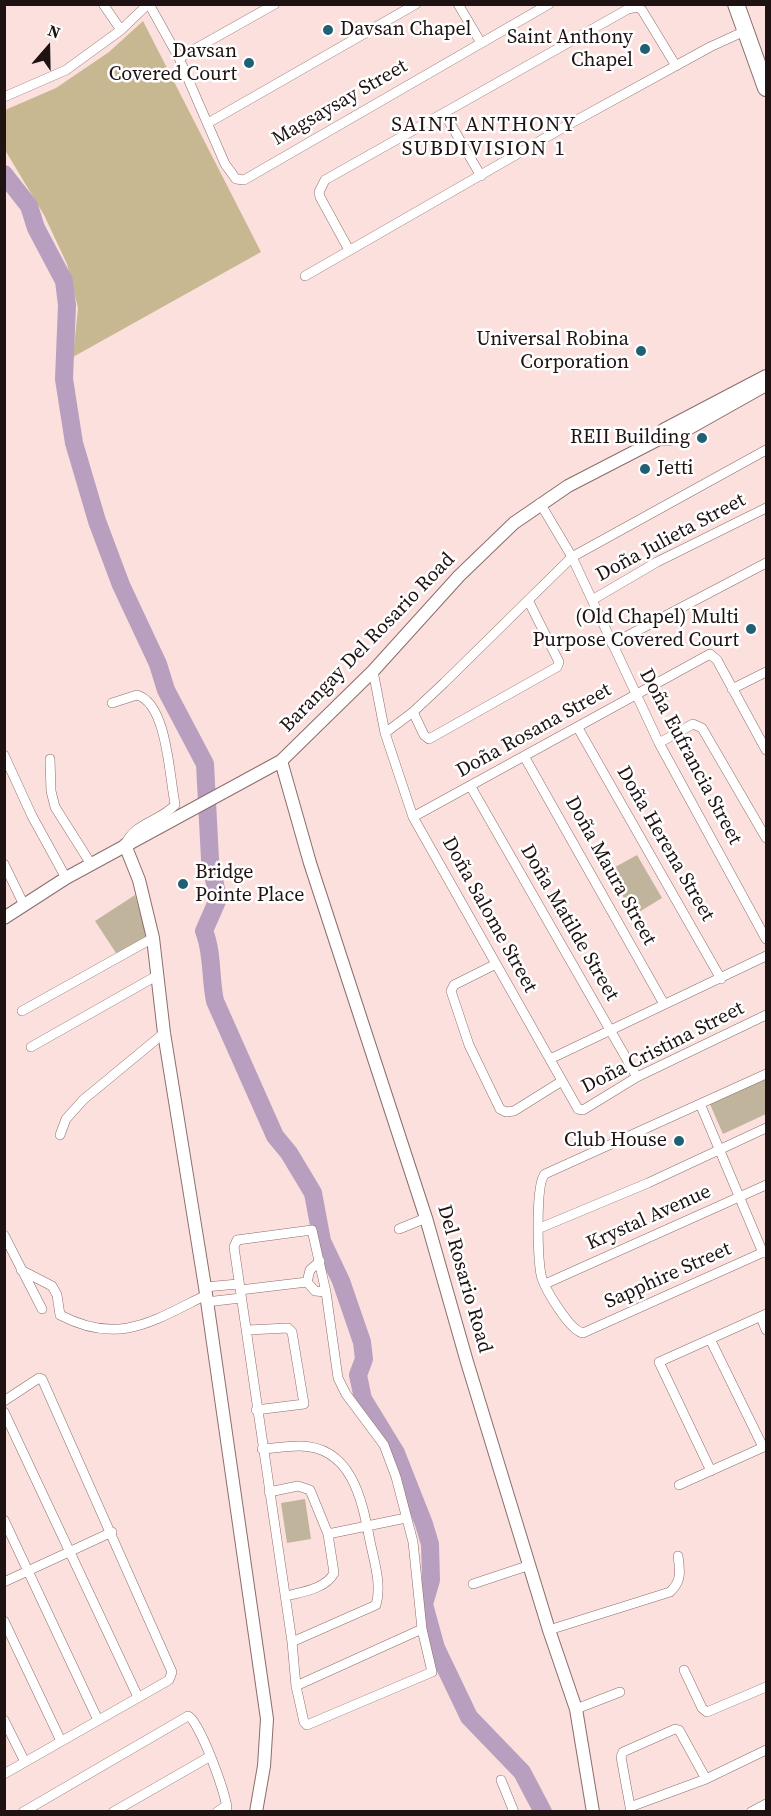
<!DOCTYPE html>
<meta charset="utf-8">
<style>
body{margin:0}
#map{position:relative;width:771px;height:1816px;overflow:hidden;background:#fce0de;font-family:"Source Serif 4",serif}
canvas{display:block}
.frame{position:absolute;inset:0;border:6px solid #1e1312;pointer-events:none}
.north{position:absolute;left:18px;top:18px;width:60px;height:60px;-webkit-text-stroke:4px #fff;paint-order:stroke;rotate:20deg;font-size:16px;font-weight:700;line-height:24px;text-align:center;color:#1e1312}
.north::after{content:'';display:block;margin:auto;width:21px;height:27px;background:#1e1312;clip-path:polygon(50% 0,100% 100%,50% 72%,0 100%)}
</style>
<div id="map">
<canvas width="771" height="1816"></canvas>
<div class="frame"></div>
<div class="north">N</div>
</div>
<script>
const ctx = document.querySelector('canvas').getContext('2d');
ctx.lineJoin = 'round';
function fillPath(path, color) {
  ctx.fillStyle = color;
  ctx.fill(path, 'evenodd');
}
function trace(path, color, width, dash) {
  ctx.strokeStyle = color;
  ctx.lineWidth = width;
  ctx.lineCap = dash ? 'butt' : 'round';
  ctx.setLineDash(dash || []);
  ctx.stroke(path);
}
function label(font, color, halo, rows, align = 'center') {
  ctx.font = font + ' "Source Serif 4",serif';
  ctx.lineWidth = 5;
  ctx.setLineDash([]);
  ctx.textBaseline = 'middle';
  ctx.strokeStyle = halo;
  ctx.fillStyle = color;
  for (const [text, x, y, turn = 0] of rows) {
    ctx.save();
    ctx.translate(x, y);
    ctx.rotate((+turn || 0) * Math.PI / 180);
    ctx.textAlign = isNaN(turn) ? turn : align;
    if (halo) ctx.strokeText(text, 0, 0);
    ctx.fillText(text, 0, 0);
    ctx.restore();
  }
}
const green = new Path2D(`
 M637 855 662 898 634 915 608 871Z
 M135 895 147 936 116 953 95 921Z
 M766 1076V1114L723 1134 709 1102Z
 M305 1499 311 1539 287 1543 281 1503Z`);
const forest = new Path2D(`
 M143 21 261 252 73 357 78 308 67 264 44 215 5 150V110L56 88 109 52Z`);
const river = new Path2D(`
 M4 174 29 206 36 228 64 281 67 305 64 379 74 443 97 521 121 585 158 664 166 690 205 764 210 859 218 899 204 931C213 953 210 978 215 1001L275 1136 289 1153 313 1193 322 1241 341 1281 362 1342 364 1359 358 1375 363 1399 396 1453 424 1524 430 1544 431 1580 424 1604 436 1648 469 1717 522 1772 543 1812`);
const street = new Path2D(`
 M103 4 121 30
 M149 4 179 58 225 164 236 179 244 180 549 4
 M458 4 481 43
 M179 58 275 4
 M4 97 66 70 121 30 148 4
 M444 113 481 176
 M208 123 416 4
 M349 250 320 197 319 192 325 180 628 9 637 7 642 10 676 66
 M305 276 566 126 710 47 745 31
 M540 503 572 557 659 743 766 939
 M592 600 657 562 766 508
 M612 644 766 563
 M373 671 385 733 413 817 578 1109 583 1110 637 1077 766 1015
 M732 689 766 672
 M112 703 137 695C166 703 169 771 174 798L175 805C159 822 135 822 125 845
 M413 712 424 735 429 739 557 667 559 662 528 600
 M578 728 721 979
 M385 733 413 712 444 683 572 557 766 450
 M659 743 693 724 702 728 766 838
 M4 755 32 816 66 878
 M524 756 664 1004
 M50 759 51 791 55 807 91 864
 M471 787 637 1077
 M413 817 710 654 717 660 766 750
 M4 864 24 905
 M496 964 454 985 451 991 469 1045 500 1109 506 1112 514 1111 562 1081
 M22 1011 153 938
 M31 1047 158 975
 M550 1059 766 956
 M766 1074 545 1174C535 1184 538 1258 541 1275 544 1288 570 1331 583 1333L766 1251
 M701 1106 763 1253
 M60 1135 66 1119 83 1100 164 1033
 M540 1228 648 1183 766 1128
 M399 1229 426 1218
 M312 1230 326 1292 338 1378 346 1394 384 1445 396 1477 413 1542 422 1629 432 1672 307 1725 304 1722 296 1686 292 1642 234 1247 237 1240Z
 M4 1235 42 1309
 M320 1261 310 1270 307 1282 315 1291 326 1292
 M21 1270 52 1286 57 1295 60 1315C119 1346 153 1321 206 1295
 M545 1284 766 1185
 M205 1287 238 1284
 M240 1290 307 1282
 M206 1302 241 1298
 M761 1317 766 1330
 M248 1330 288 1328 292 1332 304 1404 256 1410
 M710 1339 763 1447
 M4 1401 39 1378 42 1379 172 1672 169 1680 4 1774
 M4 1412 138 1697
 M262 1449C275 1448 287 1446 299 1446 352 1446 362 1500 370 1541 374 1561 382 1585 376 1605L292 1642
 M711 1471 659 1362 766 1314
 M679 1485 766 1446
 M269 1492 298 1486 310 1490 328 1534 334 1573C326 1589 301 1592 286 1596
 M4 1520 98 1720
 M328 1534 406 1518
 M4 1582 112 1532
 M473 1584 530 1565
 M4 1621 61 1741
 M549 1630 670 1592C682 1581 680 1571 678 1556
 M684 1670 702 1708 707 1712 766 1687
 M296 1686 422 1629
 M576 1709 620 1692
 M4 1720 25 1762
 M501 1780 514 1812
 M630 1807 706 1779 766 1750
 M23 1812 188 1716C199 1720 228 1797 227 1812
 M113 1812 209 1757
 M217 1812 227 1805
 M631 1812 621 1757 623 1752 675 1729 679 1730 706 1779
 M751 1812 766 1804`);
const secondary = new Path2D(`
 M659 439 663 430 766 376
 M281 761 310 863 426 1218 467 1362 549 1630 576 1709 593 1812
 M125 845 139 880 153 938 164 1033 205 1287 267 1719 264 1766 256 1812
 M4 918 66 878 281 761 373 671 459 576 514 523 568 486 659 439H670L766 385`);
const highway = new Path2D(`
 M736 4 766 88`);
const markers = [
 [328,30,6,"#206075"],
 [645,49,6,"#206075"],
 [249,63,6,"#206075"],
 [641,351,6,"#206075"],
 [702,438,6,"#206075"],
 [645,469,6,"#206075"],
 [751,629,6,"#206075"],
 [183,884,6,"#206075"],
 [679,1141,6,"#206075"]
];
const poiNames = [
 ["Davsan Chapel",340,30,"left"],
 ["Saint Anthony",633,38],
 ["Chapel",633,61],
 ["Davsan",237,52],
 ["Covered Court",237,75],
 ["Universal Robina",629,340],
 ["Corporation",629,363],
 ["REII Building",690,438],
 ["Jetti",657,469,"left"],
 ["(Old Chapel) Multi",739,618],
 ["Purpose Covered Court",739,641],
 ["Bridge",195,873,"left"],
 ["Pointe Place",195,896,"left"],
 ["Club House",667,1141]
];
const streetNames = [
 ["Magsaysay Street",340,103,-30],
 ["Doña Julieta Street",671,538,-28],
 ["Barangay Del Rosario Road",368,643,-46],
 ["Doña Rosana Street",534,731,-29],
 ["Doña Eufrancia Street",690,757,62],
 ["Doña Herena Street",665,844,60],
 ["Doña Maura Street",610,871,61],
 ["Doña Salome Street",489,915,61],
 ["Doña Matilde Street",569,923,60],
 ["Doña Cristina Street",663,1048,-27],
 ["Krystal Avenue",649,1218,-24],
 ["Sapphire Street",668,1276,-24],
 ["Del Rosario Road",464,1279,74]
];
const neighbourhoodNames = [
 ["SAINT ANTHONY",484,126],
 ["SUBDIVISION 1",484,150]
];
fillPath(green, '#c0b59c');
fillPath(forest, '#c7b892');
trace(river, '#b99fbf', 18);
trace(street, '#8b6d6b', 10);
trace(secondary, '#8b6d6b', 14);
trace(highway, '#8b6d6b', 18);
trace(street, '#fff', 9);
trace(secondary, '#fff', 12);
trace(highway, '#fff', 16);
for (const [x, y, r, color] of markers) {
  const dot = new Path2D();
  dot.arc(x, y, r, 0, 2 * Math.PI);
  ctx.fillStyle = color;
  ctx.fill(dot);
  trace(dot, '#fff', 2);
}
label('20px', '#1e1312', '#fff', poiNames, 'right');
label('20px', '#1e1312', '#fff', streetNames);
ctx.letterSpacing = '1.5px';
label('21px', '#1e1312', '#fff', neighbourhoodNames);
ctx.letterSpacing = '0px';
</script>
